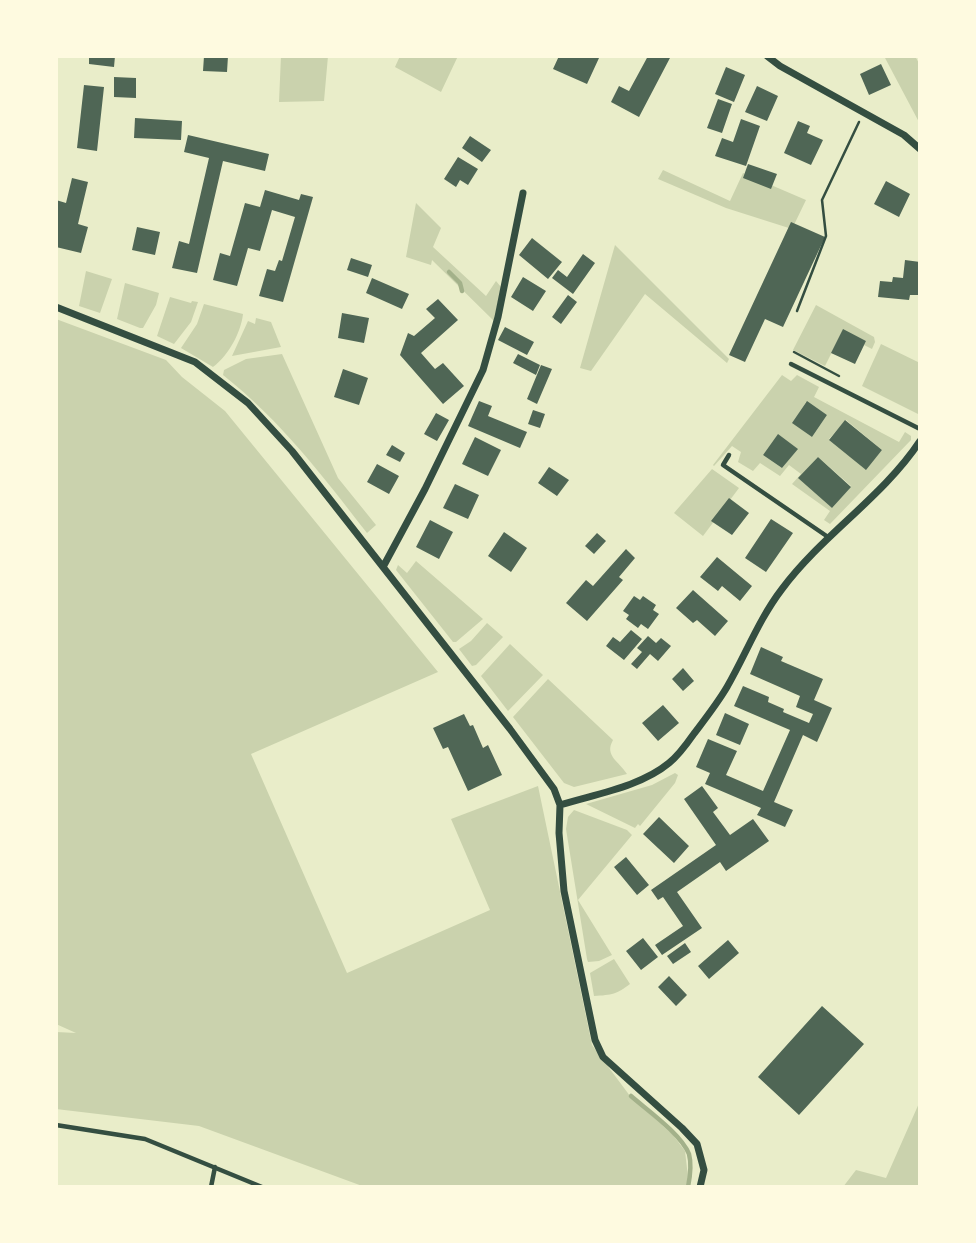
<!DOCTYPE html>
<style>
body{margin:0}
#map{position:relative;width:976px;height:1243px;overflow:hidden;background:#e9edc9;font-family:Signika,sans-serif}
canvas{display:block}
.frame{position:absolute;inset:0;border:58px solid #fefae0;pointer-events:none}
</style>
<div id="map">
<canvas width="976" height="1243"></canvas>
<div class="frame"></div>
</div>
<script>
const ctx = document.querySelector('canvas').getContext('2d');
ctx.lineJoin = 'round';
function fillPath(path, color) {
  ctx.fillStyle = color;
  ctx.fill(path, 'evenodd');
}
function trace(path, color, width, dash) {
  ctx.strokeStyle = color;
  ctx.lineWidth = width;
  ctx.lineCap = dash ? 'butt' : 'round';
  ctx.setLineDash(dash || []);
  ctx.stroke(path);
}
const green = new Path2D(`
 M281 56H328L324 101 279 102Z
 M400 56H458L441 92 395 67Z
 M884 56H915L920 65V124Z
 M663 170 730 201 743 173 806 200 792 229 726 208 658 179Z
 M416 203 441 228 433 247 486 296 496 281 501 287 494 321 432 260 431 265 406 257Z
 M615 245 729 359 727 363 645 294 591 371 580 368Z
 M86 271 112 279 100 313 79 306Z
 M125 283 159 293 156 305 143 328H140L117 319Z
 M170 297 191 303 192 301 198 302 191 322 174 344 157 336Z
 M204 304 243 314C241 332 229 355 213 367L181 348 197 324Z
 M816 305 874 337 875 342 872 349 864 345 866 341 843 330 825 366 793 350Z
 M256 318 271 322 281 347 232 356 248 321 255 324Z
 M56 319 166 360 182 377 225 411 438 672 251 754 347 973 490 910 451 819 538 786 592 1045 630 1096 673 1135 685 1151 688 1177 686 1187H365L199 1126 56 1109V1032L76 1033 56 1024Z
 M881 344 920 363V415L862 386Z
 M282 354 338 478 376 525 367 533C322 475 281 421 223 375L224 370 246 359Z
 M782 375 791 381 797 375 819 387 814 397 899 442 905 432 911 436V440L830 524 824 520 830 511 792 484 801 474 789 465 780 476 760 463 753 471 738 462 741 452 732 446 714 466 713 465ZM806 402 827 415 812 437 793 423ZM846 420 882 450 865 469 829 439ZM778 435 797 449 782 468 763 455ZM818 457 851 486 832 508 799 478Z
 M712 469 739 488 703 536 674 513Z
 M416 561 483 619 456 642H453L396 570 398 565 407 573Z
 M487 623 503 637 476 665 472 666 459 649 471 641Z
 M510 644 543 675 508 711 481 676Z
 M548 679 613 740C604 756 619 761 627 774L574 787 564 783 513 717Z
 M675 773 678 775 675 783 640 826 638 824 635 828 586 804 652 785Z
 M574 810 627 830 632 835 578 900 612 955 599 961 588 962 587 959 566 829 568 817Z
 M614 959 630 984C617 994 612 995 594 996L590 973Z
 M920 1101V1187H843L856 1170 886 1178Z`);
const stream = new Path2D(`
 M449 272 460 283 462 291
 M631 1096C647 1110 681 1134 689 1154 692 1165 690 1177 688 1187`);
const building = new Path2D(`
 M89 56H115L114 67 89 64Z
 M204 56H228L227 72 203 71Z
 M559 56H594L599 58 587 84 553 69Z
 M648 56H671L639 117 611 102 619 86 629 91Z
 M881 64 891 85 869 95 860 74Z
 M726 67 745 75 734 102 715 94Z
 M114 77 136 78V98L114 97Z
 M84 85 104 87 97 151 77 148Z
 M757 86 778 96 767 121 745 112Z
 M718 99 732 104 722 133 707 128Z
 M135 118 182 121 181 140 134 138Z
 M741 119 760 126 746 166 715 156 722 138 733 142Z
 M798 121 810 126 807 133 823 140 811 165 784 153Z
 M188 135 269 154 265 171 223 161 197 273 172 268 179 241 189 244 209 158 184 152Z
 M470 136 491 150 482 162 462 148Z
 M458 157 478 169 468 185 460 180 456 187 444 179Z
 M748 164 777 174 771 189 743 178Z
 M72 178 88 182 78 224 88 227 81 253 56 247V200L66 203Z
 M886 181 910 194 899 217 874 204Z
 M265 190 299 200 301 194 313 197 283 302 259 296 267 269 275 271 279 260 282 261 295 217 272 210 260 251 248 248 237 286 213 280 220 253 230 256 245 203 260 207Z
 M791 222 825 237 783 327 765 319 745 362 729 355Z
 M137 227 160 232 155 255 132 250Z
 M532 238 562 262 548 279 519 255Z
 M583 254 595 263 573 294 552 278 558 270 567 277Z
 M351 258 372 265 368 277 347 270Z
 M905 260 920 262V295H910L909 300 878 297 880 281 892 282 893 277 903 278Z
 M523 277 546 291 533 311 511 297Z
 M372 278 409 294 402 309 366 293Z
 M568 295 577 302 561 324 552 317Z
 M438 299 458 320 421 353 435 369 443 363 464 386 443 404 400 355 408 333 414 336 435 318 426 309Z
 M342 313 369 318 364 343 338 338Z
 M505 327 534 342 527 355 498 340Z
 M843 329 866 341 855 364 831 353Z
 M518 354 540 365 536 375 513 363Z
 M541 365 552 369 537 404 527 399Z
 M343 369 368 378 359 405 334 397Z
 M479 401 492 406 488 416 527 432 520 448 468 426Z
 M807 401 827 415 812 437 792 423Z
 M533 410 545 414 540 428 528 424Z
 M436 413 449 420 437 441 424 434Z
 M845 420 882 450 866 470 829 440Z
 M778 434 798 449 782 468 763 455Z
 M475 437 501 450 488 476 462 464Z
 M392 445 405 453 400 462 386 455Z
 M818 457 851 487 832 508 798 478Z
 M377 464 399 476 389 494 367 482Z
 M549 467 569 480 557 496 538 483Z
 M455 484 479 495 468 519 443 508Z
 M729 498 749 513 732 535 711 521Z
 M771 519 793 533 766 572 745 558Z
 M430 520 453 532 439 559 416 547Z
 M504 532 527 548 511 572 488 556Z
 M597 533 606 541 594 554 585 546Z
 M626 549 635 558 619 577 623 580 587 621 566 603 586 580 593 586Z
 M717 557 752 586 740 601 722 586 718 591 700 577Z
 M693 590 728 621 715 636 697 620 693 623 676 608Z
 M634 596 640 600 643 596 656 605 653 610 659 614 648 629 641 624 638 628 626 619 629 615 623 611Z
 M631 630 642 639 624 660 606 646 613 637 620 642Z
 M648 636 656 643 661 638 671 646 658 661 650 654 637 669 631 664 642 652 637 648Z
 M761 647 783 657 781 661 823 679 814 700 832 708 817 742 803 735 774 802 793 810 785 827 757 815 761 808 705 784 710 773 696 767 708 739 737 751 726 775 763 791 790 730 734 706 743 686 769 697 768 702 784 709 783 712 809 723 813 714 796 707 800 696 750 674Z
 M683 668 694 681 683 691 672 679Z
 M663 705 679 723 658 741 642 723Z
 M725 713 749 724 740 745 716 735Z
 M464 714 470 726 473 725 483 748 488 745 502 775 468 791 448 747 443 749 433 728Z
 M702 786 718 808 713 812 730 835 753 819 769 841 726 871 720 862 677 892 702 928 662 955 655 945 683 926 663 897 658 900 651 890 716 845 684 799Z
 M659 817 689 846 674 863 643 834Z
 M626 857 649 885 637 895 614 867Z
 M643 938 658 957 641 970 626 951Z
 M728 940 739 953 709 979 698 966Z
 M685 943 691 952 673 964 667 956Z
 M669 976 687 995 676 1006 658 987Z
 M822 1006 864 1044 799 1115 758 1077Z`);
const path = new Path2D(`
 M797 311 826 236 822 200 859 122
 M794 352 839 376`);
const service = new Path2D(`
 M791 364 920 429
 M729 455 723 465 828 537
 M56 1125 145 1139 262 1187
 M211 1187 215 1167`);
const minor = new Path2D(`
 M767 56 780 66 904 135 920 149
 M56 307 195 362 248 403 292 451 510 729 554 789 560 805 559 833 564 891 595 1040 603 1057 682 1128 697 1144 704 1170 700 1187
 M383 567 425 489 483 370 498 317 523 193
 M560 805C595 794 640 787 669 763 679 755 686 745 693 735 705 719 717 704 727 687 746 654 759 619 782 589 822 535 883 497 920 441`);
fillPath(green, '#cad2ad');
trace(stream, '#a3b18a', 4.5);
fillPath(building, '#4f6655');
trace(path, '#344e41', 2.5);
trace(service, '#344e41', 4.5);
trace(minor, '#344e41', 7);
</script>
